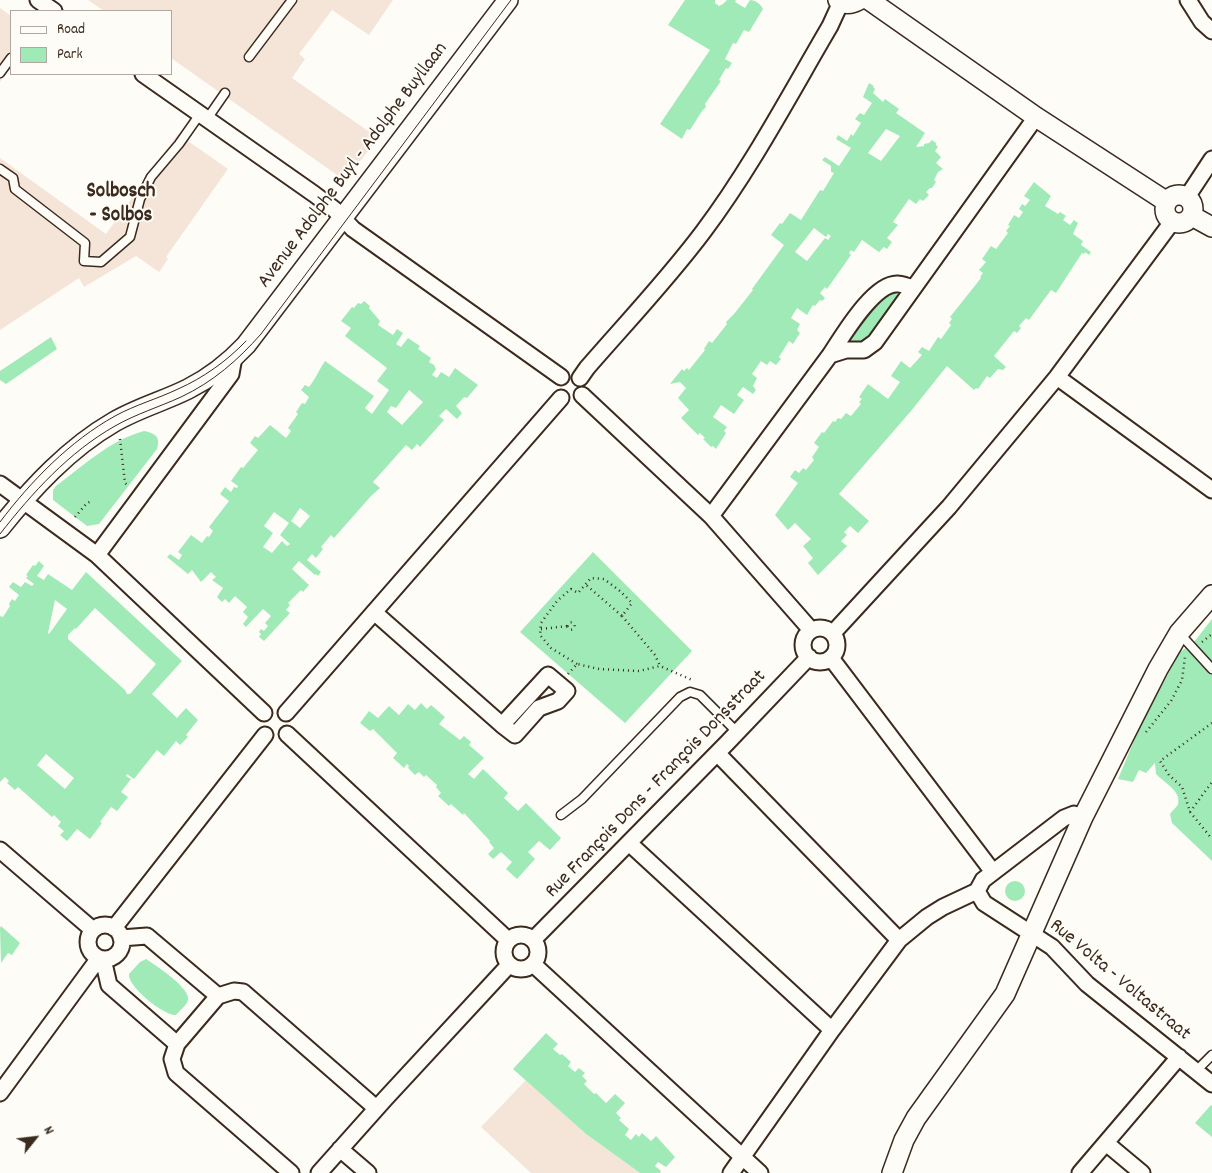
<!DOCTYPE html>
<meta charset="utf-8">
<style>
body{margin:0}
#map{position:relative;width:1212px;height:1173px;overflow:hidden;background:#fdfcf7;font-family:Dekko,sans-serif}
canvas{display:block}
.legend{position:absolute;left:10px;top:10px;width:162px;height:65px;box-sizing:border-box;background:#fdfcf7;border:1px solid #afa8a0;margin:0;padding:6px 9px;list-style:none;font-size:15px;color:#3b2a1e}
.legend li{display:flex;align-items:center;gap:10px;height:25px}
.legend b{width:25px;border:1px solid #afa8a0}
.north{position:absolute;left:10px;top:1113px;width:50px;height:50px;-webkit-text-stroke:4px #fdfcf7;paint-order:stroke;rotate:61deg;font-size:14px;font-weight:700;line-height:20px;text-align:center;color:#3b2a1e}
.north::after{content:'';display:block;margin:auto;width:18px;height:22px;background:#3b2a1e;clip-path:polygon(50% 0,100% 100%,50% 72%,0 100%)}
</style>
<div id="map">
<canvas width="1212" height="1173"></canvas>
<ul class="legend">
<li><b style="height:6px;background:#fdfcf7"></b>Road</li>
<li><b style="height:14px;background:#a0eab8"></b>Park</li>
</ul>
<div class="north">N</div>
</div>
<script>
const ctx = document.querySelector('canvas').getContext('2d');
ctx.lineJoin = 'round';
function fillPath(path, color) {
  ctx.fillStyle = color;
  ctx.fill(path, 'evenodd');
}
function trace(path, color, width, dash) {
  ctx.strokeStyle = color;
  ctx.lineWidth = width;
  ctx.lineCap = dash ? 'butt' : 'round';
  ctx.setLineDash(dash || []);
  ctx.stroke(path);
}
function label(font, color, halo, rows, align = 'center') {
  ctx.font = font + ' Dekko,sans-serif';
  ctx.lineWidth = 4;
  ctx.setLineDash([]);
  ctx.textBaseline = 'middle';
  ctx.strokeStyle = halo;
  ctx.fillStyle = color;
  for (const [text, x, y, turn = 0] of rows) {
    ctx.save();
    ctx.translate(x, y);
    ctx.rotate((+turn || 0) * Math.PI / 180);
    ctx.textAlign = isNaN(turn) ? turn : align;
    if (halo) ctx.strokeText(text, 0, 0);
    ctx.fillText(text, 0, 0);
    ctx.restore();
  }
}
const built = new Path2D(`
 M88 0H393L369 35 332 10 299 54 305 59 292 78 378 138 352 172 344 176 337 175 171 58V11H104Z
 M0 8 11 16V66L0 82Z
 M178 134 228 169 166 257 168 259 159 272 136 256 84 287 79 278 0 330V158L106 234Z
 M526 1080 586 1134 640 1173H531L481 1127Z`);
const green = new Path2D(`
 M685 0H715V3L719 6 723 4 727 0H736L735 2 745 8 750 0C755 0 761 4 763 9L749 32 744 30 736 44 733 43 725 59 732 63 728 69 726 68 719 80 721 81 705 104 706 107 702 111 690 130 687 129 682 139 660 124 710 50 668 25Z
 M869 83 874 86 873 87 875 89 873 93 883 102 885 99 899 109 896 113 925 133 916 147 924 146V144L929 143 932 140 936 143V145L938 147 935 151 941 157 936 163 943 169 938 172 934 180 936 182 932 188H930L926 192 929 195 923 201 920 199 916 204 909 199 893 222 898 225 887 238 892 242 887 249 884 247 879 252 862 240 854 252 851 250 849 253 851 255 827 289 825 287 820 293 825 298 822 301 820 300 815 306 813 305 807 315 797 308 791 318 800 324 797 330 800 333 793 344 789 341 779 357 781 359 776 365 770 361 767 365 761 361 752 374 757 378 753 386 756 390 753 394 743 387 737 395 744 400 734 414 721 405 713 417 727 427 724 431 726 433 716 449 713 446 711 447 703 439 705 438 700 433 698 435 681 418 689 410 678 398 686 388 680 382 670 384 682 369 684 371 687 368 689 370 705 350 704 349 709 341 712 343 727 324 726 322 734 314 753 290 752 289 784 245 771 235 780 223 782 224 790 213 801 220 820 190 823 191 834 173 831 172V166L822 160 825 157 839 166 851 148 836 139 838 135 847 141 851 134 853 136 861 123 855 119 860 113 864 115 872 103 863 97ZM886 129 900 136 881 161 868 153ZM814 228 826 237 828 234 831 236 828 240 825 238 807 261 795 252Z
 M1034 182 1051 196 1045 206 1058 214 1060 212 1066 216 1063 220 1070 225 1074 220 1078 223 1073 234 1083 241 1081 245 1091 252 1089 255 1085 252 1084 254 1082 253 1056 293 1051 290 1029 320 1026 318 1019 326 1021 328 1017 333 1014 331 994 356 1006 367 1003 370 998 369 990 378 987 376 978 389 976 388 974 390 947 366 911 411 839 494 869 521 858 533 850 526 844 532 847 535 841 541 847 546 818 575 808 563 813 558 803 546 811 539 795 523 788 530 775 515 798 483 790 477 795 470 799 473 803 468 806 470 814 460 812 457 819 447 814 443 822 432 824 433 833 421 835 422 838 418 841 419 846 413 851 416 861 404 859 402 862 399 859 397 868 384 888 399 900 382 891 376 901 361 910 368 922 355 918 352 922 347 929 351 938 337 941 339 951 325 949 323 952 319 950 317 981 278 980 277 983 273 979 270 986 262 982 259 991 246 996 249 1008 233 1006 231 1010 226 1008 225 1014 215 1019 218 1023 212 1019 209 1022 204 1025 206 1030 200 1024 196Z
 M895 292 898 296 897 299 866 342 861 344 850 343 848 339 880 293Z
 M364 301 370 306 369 308 380 321 378 325 393 335 397 329 403 333 396 344 401 347 408 338 420 346 418 349 431 358 429 362 434 365 436 369 432 375 437 378 441 372 449 377 455 368 478 385 467 398 464 397 456 406 462 413 457 419 446 409 439 416 444 420 420 447 417 444 412 450 406 445 373 482 380 488 371 496 334 538 331 535 321 547 323 549 316 558 312 554 307 560 321 572 318 576 316 574 315 575 299 561 292 569 309 585 303 592 301 590 288 603 290 605 286 610 290 613 264 641 259 637 261 634 259 632 261 629 264 631 268 626 265 623 271 616 263 609 246 627 243 624 248 617 243 612 247 607 235 596 229 603 225 599 222 602 217 597 223 588 212 580 216 577 211 572 201 582 192 570 188 574 167 557 170 554 179 560 182 555 178 552 191 535 202 543 207 536 209 537 213 531 209 527 229 501 220 494 225 487 231 492 234 487 237 488 238 486 231 481 241 467 243 468 258 450 250 443 255 436 258 438 270 425 286 438 291 431 288 428 298 414 296 412 302 403 305 404 309 397 301 390 305 385 309 387C316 378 319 370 325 361L374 396 365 408 372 414 389 390 377 381 387 368 345 336 351 328 341 321 352 307 354 308 358 303 361 304ZM409 390 423 402 402 425 387 412 391 406 396 408ZM300 508 310 516 300 528 291 521ZM274 512 289 523 280 535 290 544 287 546 282 541 272 553 263 547 273 533 264 526Z
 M51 337 57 349 6 384 0 380V371Z
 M144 431C155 433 161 437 157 449L99 524 87 526 53 500V490L56 486C83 466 110 440 144 431Z
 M593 552 692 651 625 723 520 632Z
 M39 561 44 566 37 576 44 580 48 574 72 590 86 572 182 661 152 694 177 718 186 708 198 720 186 735 188 737 180 745 176 741 164 756 157 750 134 779 127 774 126 776 131 779 121 792 128 797 117 811 111 807 100 822 102 823 90 839 77 829 67 841 60 835 64 831 58 826 61 822 54 815 52 817 18 787 15 790 7 783 9 781 5 777 0 782V616L3 617 10 606 9 604 12 599 15 601 19 595 9 587 13 582 21 587 25 582 32 586 34 584 26 578 28 576 26 575 33 565 35 566ZM55 600 67 609 49 634 48 633ZM95 608 156 664 130 694H127L125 690 68 639V635L75 628 76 629ZM46 754 74 778 65 789 37 765Z
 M1212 619V861L1172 823 1170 814C1172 811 1177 807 1178 804 1182 791 1162 781 1156 774L1155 763 1146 773 1139 770 1133 782 1118 779 1141 724 1180 652 1194 642Z
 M421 703 427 709 431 705 445 717 439 724 460 740 464 736 471 742 469 745 484 758 468 774 474 779 483 769 508 793 504 798 518 811 526 803 561 838 550 850 539 841 528 852 535 859 517 879 506 869 512 862 501 852 493 859 488 854 494 848 489 842 490 841 464 813 463 815 451 804 449 806 438 796 441 793 436 787 437 785 426 775 424 777 419 772 415 775 408 768 409 766 407 764 404 768 393 758 397 753 373 729 370 731 360 723 369 711 378 718 389 706 399 715 408 704 415 710Z
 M1005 891a10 10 0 1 1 20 0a10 10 0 1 1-20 0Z
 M1 926 20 943 12 955 8 953 1 963 0 928Z
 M146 959C155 965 191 988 188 1000 187 1005 179 1011 176 1015 164 1016 127 986 129 974L140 962Z
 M546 1033 558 1044 553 1049 560 1055 562 1054 571 1062 568 1066 575 1072 579 1068 585 1073 582 1076 587 1081 584 1084 594 1094 596 1093 606 1103 615 1094 625 1103 616 1113 621 1118 619 1120 629 1129 625 1135 631 1140 636 1134 639 1137 642 1133 651 1141 656 1136 675 1157 666 1167 658 1162 655 1166 661 1171 660 1173H640L586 1134 513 1069Z
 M1211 1105 1212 1106V1137L1195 1123Z`);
const path = new Path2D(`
 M120 439 125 483 128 486
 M75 517 87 503 92 501
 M622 616 655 655 660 666
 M567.5 626a3.5 3.5 0 1 1 7 0a3.5 3.5 0 1 1-7 0Z
 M541 629 568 626
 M1202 642 1212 634
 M577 664 551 648 540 635 541 623 557 601 571 589 578 593 591 578 604 579 620 591 632 603 622 616 585 584
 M568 674 577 664 599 669 639 671 660 666 692 680
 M1212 723 1160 761 1169 775 1182 787 1190 812 1212 839
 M1146 732 1171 701 1182 680 1185 657
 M1190 812 1212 782`);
const service = new Path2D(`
 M249 57 292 0
 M0 73 11 58
 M207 119 225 93
 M0 169 13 178 15 189 85 243 84 261 101 262 130 237 140 199 151 177 179 144 200 114
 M1180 634 1212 669
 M561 815 582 799 680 697 690 692 700 695 737 732
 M1196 1071 1212 1055`);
const minor = new Path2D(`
 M38 0 54 11
 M1188 0 1202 22 1212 31
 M143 74 314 194 334 209 353 229 561 377
 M1187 197 1212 159
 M830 355 846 350H864L875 342 1036 117
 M1057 377 1212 490
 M580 378 587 368C626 323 667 280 703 232 751 168 789 96 830 26L841 2
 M582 395 711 516 811 630
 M0 484 97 555 264 713
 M711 516 830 355C842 337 874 282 898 284 903 284 908 287 913 288
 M97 555 231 374 234 357
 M374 612 502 725 515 735 539 708 558 701 567 691 548 675 502 725
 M803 645a17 17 0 1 1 34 0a17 17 0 1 1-34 0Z
 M833 633 949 507 1057 377 1172 222
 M831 658 993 872
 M286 713 561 398
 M287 734 508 940
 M717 753 899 940
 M629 843 832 1030
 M0 850 93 930
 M977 891 984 903 1052 947 1087 984 1212 1084
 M88 942a17 17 0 1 1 34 0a17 17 0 1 1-34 0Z
 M114 928 265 735
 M504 952a17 17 0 1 1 34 0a17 17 0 1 1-34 0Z
 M121 938 147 936 218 996
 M533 940 727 743 809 657
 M103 959 109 985 177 1044
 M533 964 760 1173
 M0 1093 99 958
 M1106 1143 1142 1173
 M340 1149 368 1173
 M291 1173 176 1073 172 1059 177 1044 218 996 234 991 243 992 376 1108
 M319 1173 385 1099 509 965
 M731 1173 832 1030 899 940 927 917 943 907 977 891 983 880 1064 818 1074 814 1083 817
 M1080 1173 1179 1057`);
const tertiary = new Path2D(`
 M838 0C845 5 852 4 859 0
 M869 0 1036 117 1167 202
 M1165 209a14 14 0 1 1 28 0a14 14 0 1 1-28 0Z
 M1192 216 1212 227
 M0 528C32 488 69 448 114 422 138 408 164 401 188 389 210 378 229 363 246 345L508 0
 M892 1173 904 1140 916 1118 1005 994 1083 817 1158 669 1179 633 1212 595`);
const tram = new Path2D(`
 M0 522C31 481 70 441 115 416 135 405 157 399 178 389 203 378 227 361 246 341
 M0 534C32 493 69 452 115 426 136 414 159 407 181 397 213 382 238 360 261 334L511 0`);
const streetNames = [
 ["Avenue Adolphe Buyl - Adolphe Buyllaan",354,166,-53],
 ["Rue François Dons - François Donsstraat",657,785,-46],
 ["Rue Volta - Voltastraat",1119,981,40]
];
const neighbourhoodNames = [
 ["Solbosch",121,193],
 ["- Solbos",121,217]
];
fillPath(built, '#f5e5d9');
fillPath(green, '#a0eab8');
trace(service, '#3b2a1e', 11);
trace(minor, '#3b2a1e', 19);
trace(tertiary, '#3b2a1e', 22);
trace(path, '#3b2a1e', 2.5, [1, 4]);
trace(service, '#fdfcf7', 8);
trace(minor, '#fdfcf7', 15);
trace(tertiary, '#fdfcf7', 19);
trace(tram, '#3b2a1e', 1);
label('20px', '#3b2a1e', '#fdfcf7', streetNames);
label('bold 21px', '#3b2a1e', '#fdfcf7', neighbourhoodNames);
</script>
